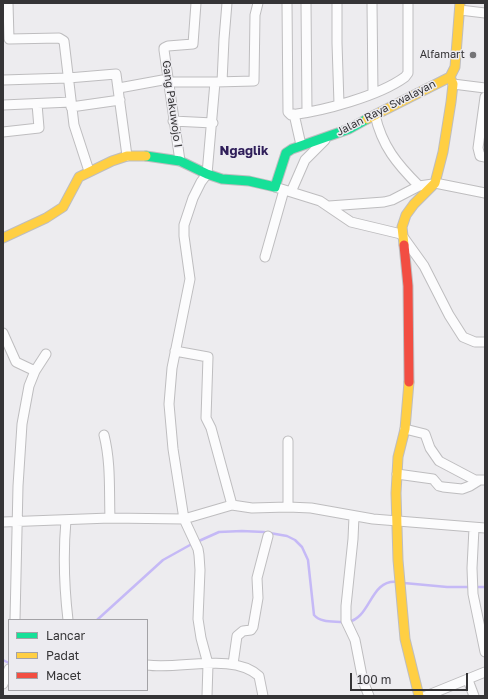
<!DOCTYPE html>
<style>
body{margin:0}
#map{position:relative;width:488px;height:699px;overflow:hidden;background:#edecef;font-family:"Golos Text",sans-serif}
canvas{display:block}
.frame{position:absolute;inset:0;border:4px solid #353436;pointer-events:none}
.legend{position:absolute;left:8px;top:619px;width:140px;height:72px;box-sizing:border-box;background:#ecebf0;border:1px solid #a3a2a6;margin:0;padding:5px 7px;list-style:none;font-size:12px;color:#353436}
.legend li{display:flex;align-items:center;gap:8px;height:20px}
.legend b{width:20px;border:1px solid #a3a2a6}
.scale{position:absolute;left:350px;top:673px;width:118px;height:18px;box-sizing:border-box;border:2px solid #353436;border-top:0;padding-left:5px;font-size:12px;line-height:14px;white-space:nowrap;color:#353436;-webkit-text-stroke:3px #ecebf0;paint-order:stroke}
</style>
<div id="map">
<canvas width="488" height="699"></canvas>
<div class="frame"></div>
<ul class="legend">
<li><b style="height:5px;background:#16e098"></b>Lancar</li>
<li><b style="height:5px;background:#ffcf43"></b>Padat</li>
<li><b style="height:5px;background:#f24e42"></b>Macet</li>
</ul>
<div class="scale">100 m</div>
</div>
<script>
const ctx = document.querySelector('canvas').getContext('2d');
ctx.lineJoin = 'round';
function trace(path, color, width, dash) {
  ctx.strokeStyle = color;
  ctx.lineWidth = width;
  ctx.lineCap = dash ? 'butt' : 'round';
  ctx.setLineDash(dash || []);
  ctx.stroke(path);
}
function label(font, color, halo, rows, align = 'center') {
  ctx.font = font + ' "Golos Text",sans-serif';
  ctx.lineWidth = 3;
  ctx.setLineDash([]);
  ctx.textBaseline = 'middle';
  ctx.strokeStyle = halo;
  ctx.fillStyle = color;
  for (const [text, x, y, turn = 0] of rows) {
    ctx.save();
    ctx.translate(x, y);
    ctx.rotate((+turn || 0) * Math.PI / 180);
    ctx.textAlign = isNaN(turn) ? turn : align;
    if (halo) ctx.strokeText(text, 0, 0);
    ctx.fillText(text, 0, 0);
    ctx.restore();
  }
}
const stream = new Path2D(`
 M404 583 447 587H471
 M476 587H485
 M97 620 163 560 190 545 219 532 242 531 264 532 287 536 295 540 302 547 308 560 314 615C321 623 333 621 343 622
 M348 622C371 618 370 579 397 582
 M3 660 9 663`);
const street = new Path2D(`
 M8 3 9 39 59 38 64 41 74 125 89 171
 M287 3 288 112 291 115C323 111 379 96 405 77L408 73V3
 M306 3 307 112
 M337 3V43L339 104
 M372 3 373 93
 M460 10 485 13
 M3 80 68 78 116 74 127 156
 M169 82H215L254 81 255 15 258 3
 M222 82 224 39 227 3
 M453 84 485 88
 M119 88 168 79
 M485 97 478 148 480 156 485 157
 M3 105 71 102
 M71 107 120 100
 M294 114 301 145
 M375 115C382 146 397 164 419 186
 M173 121 213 123
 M3 132 39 128 37 104
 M180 161 164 50V48L168 46 193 44 196 3
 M435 183 485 193
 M275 187 320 201 351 222 401 234 424 266 449 315 463 337 475 342H485
 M291 192 305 160 325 140
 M329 206 384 202 392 200 419 186 433 184
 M265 257 284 190
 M3 333 16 362 35 371
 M175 351 208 357 206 418 211 428 232 505
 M405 429 425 434 430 448 439 461 475 480H485
 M104 435C111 463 109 490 110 518
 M288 441V507
 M397 474 433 479 439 486 443 487 462 489 470 486 478 481
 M354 516 353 539 346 606V621L355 640 363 681 369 696
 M66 520C63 554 64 586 68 620
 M3 522 110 518 184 519 232 505 252 508 288 507 311 508 373 519 485 528
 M474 528 472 568 473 594 485 652
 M15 620 18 486 22 424 29 386 35 371 46 354
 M233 664 237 636 243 631 251 630 253 627 258 598 257 578 268 536
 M147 665C180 670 233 652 259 676L263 696
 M468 680 474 696
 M3 684 9 669
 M207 696 208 664 201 638 198 619 200 570 199 555 198 549 184 519 173 449 169 404 172 368 190 279 184 236V225L193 198 201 182 207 174 215 82
 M426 696 485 672`);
const fast = new Path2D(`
 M146 156 180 161 207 174 222 179 249 181 275 187 286 153 292 149 349 129 367 119`);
const slow = new Path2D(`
 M367 119 450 77 455 67 460 3
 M3 238 46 218 63 207 79 177 112 161 127 156H146
 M404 245 402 227 406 215 414 204 435 183 443 152 451 102 453 84 450 77
 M409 382 405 429 398 457 396 493 398 560 405 639 419 696`);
const jam = new Path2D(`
 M404 245 408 286 409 382`);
const markers = [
 [473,55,4,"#757477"]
];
const poiNames = [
 ["Alfamart",465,55]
];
const streetNames = [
 ["Gang Pakuwojo I",172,104,82],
 ["Jalan Raya Swalayan",386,108,-27]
];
const quarterNames = [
 ["Ngaglik",244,151]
];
trace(stream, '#c5b9f6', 2.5);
trace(street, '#bebdbf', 11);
trace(fast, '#bebdbf', 11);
trace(slow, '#bebdbf', 11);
trace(jam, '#bebdbf', 11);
trace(street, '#fcfcfd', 9);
trace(fast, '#16e098', 9);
trace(slow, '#ffcf43', 9);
trace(jam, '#f24e42', 9);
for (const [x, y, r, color] of markers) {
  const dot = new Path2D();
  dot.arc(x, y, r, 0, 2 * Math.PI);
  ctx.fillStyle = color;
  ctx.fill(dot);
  trace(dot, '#ecebf0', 1.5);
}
label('11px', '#353436', '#ecebf0', poiNames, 'right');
label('11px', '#353436', '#ecebf0', streetNames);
label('bold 13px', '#301f5a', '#ecebf0', quarterNames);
</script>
